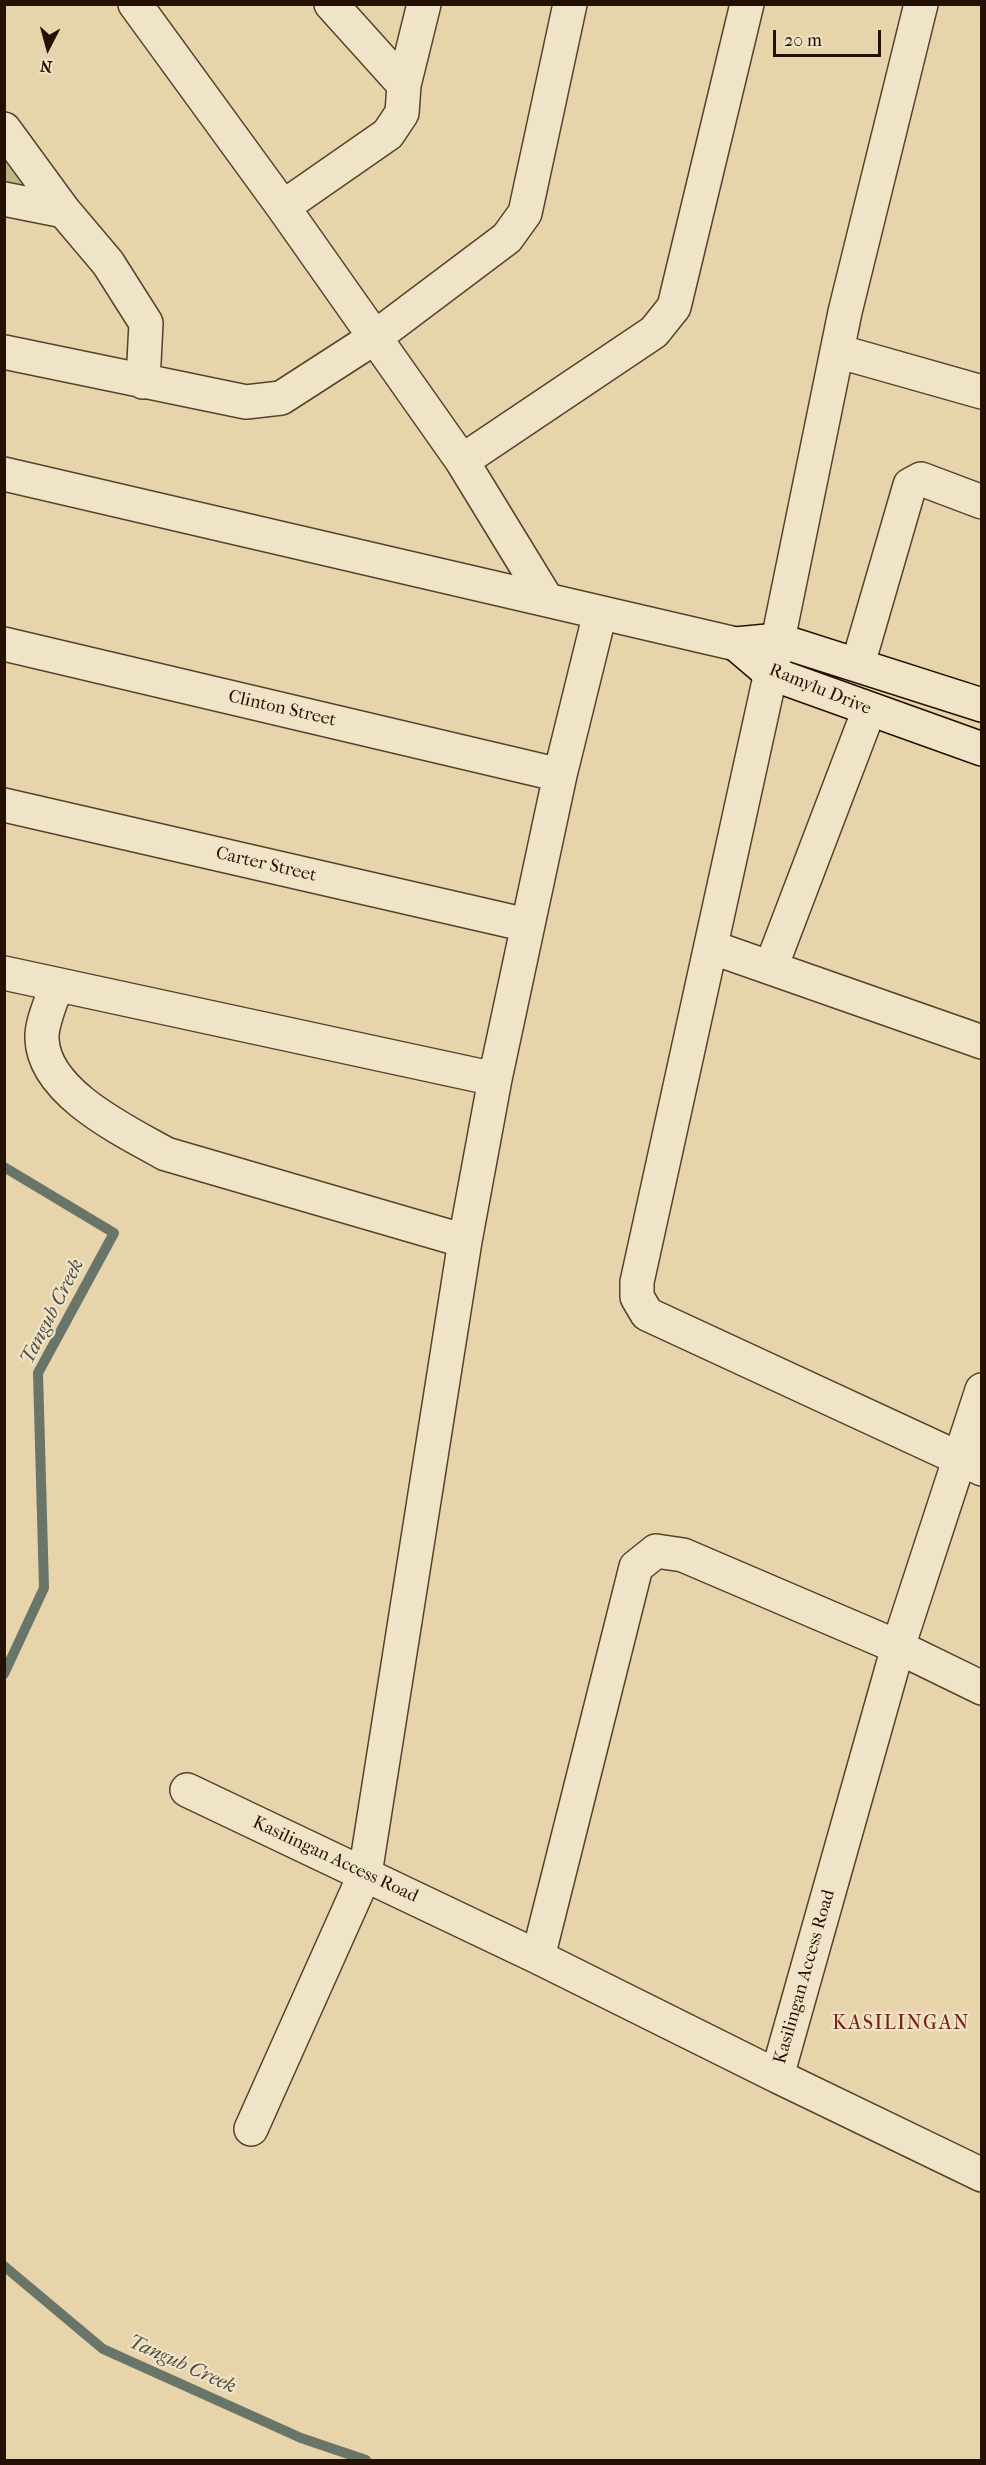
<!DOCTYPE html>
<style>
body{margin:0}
#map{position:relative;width:986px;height:2465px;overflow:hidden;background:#e7d4ab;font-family:"IM FELL French Canon",serif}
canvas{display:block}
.frame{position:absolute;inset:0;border:6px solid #251103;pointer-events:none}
.north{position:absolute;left:18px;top:18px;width:60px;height:60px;-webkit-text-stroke:4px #efe3c8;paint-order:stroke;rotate:186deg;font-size:16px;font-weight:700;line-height:24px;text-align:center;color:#251103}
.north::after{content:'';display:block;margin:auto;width:21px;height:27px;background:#251103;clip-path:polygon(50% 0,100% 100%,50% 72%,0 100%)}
.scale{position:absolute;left:773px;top:30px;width:108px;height:27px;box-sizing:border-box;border:3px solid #251103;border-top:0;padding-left:8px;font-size:18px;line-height:21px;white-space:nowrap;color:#251103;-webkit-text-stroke:4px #efe3c8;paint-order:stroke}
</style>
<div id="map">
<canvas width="986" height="2465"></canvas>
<div class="frame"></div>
<div class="north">N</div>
<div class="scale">20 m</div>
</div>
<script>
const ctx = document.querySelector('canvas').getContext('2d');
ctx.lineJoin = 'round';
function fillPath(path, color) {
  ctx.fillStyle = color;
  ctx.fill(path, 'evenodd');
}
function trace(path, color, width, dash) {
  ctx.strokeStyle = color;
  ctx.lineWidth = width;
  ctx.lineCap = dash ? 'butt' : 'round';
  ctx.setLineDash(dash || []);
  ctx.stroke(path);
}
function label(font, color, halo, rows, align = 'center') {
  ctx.font = font + ' "IM FELL French Canon",serif';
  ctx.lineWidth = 4.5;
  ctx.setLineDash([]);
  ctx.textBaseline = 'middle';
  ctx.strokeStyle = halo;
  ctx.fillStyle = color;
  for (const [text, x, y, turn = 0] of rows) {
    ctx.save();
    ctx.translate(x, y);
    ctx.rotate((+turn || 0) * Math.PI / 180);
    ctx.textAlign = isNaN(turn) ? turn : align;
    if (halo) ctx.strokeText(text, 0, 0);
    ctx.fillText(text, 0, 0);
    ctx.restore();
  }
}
const green = new Path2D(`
 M5 146 36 189 5 181Z`);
const stream = new Path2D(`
 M4 1167 114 1233 38 1373 44 1588 4 1674
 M4 2266 103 2349 301 2438 366 2460`);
const street = new Path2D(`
 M135 4 283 207 462 461 547 600
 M331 4 404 85
 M921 4 845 312 778 640 637 1282V1297L647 1314 982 1469
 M4 129 64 211 108 263 146 323 143 382
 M4 199 64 211
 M283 207 388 134 402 113 404 85 424 4
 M837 351 982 392
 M4 352 246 402 281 398 374 338 507 238 525 213 570 4
 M462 461 654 332 674 307 747 4
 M4 474 736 644
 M4 644 560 775
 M858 664 910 485 921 479 982 502
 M4 805 527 925
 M711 947 982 1042
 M771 967 869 710
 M4 973 495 1079
 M56 986C52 1001 41 1023 42 1039 44 1093 125 1131 166 1154L465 1241
 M187 1790 538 1957 777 2076 898 1647 982 1390
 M538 1957 636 1567 656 1551 683 1555 898 1647 982 1688
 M777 2076 982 2175
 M251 2129 365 1874 465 1241 495 1079 560 775 600 613`);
const secondary = new Path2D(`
 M736 644 770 673 982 749
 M736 644 778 640 982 705`);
const streetNames = [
 ["Ramylu Drive",820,690,22],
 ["Clinton Street",282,709,13],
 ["Carter Street",266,865,13],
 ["Kasilingan Access Road",335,1860,25],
 ["Kasilingan Access Road",805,1977,-74]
];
const waterNames = [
 ["Tangub Creek",53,1312,-63],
 ["Tangub Creek",182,2365,24]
];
const neighbourhoodNames = [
 ["KASILINGAN",901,2024]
];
fillPath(green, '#bdbb84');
trace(stream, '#697568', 10);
trace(street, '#56422d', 36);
trace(secondary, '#251103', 36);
trace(street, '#efe3c8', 33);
trace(secondary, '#efe3c8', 33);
label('18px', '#251103', '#efe3c8', streetNames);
label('italic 20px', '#4d4b3e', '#efe3c8', waterNames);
ctx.letterSpacing = '1.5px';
label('20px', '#7a1f14', '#efe3c8', neighbourhoodNames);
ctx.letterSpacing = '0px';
</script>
